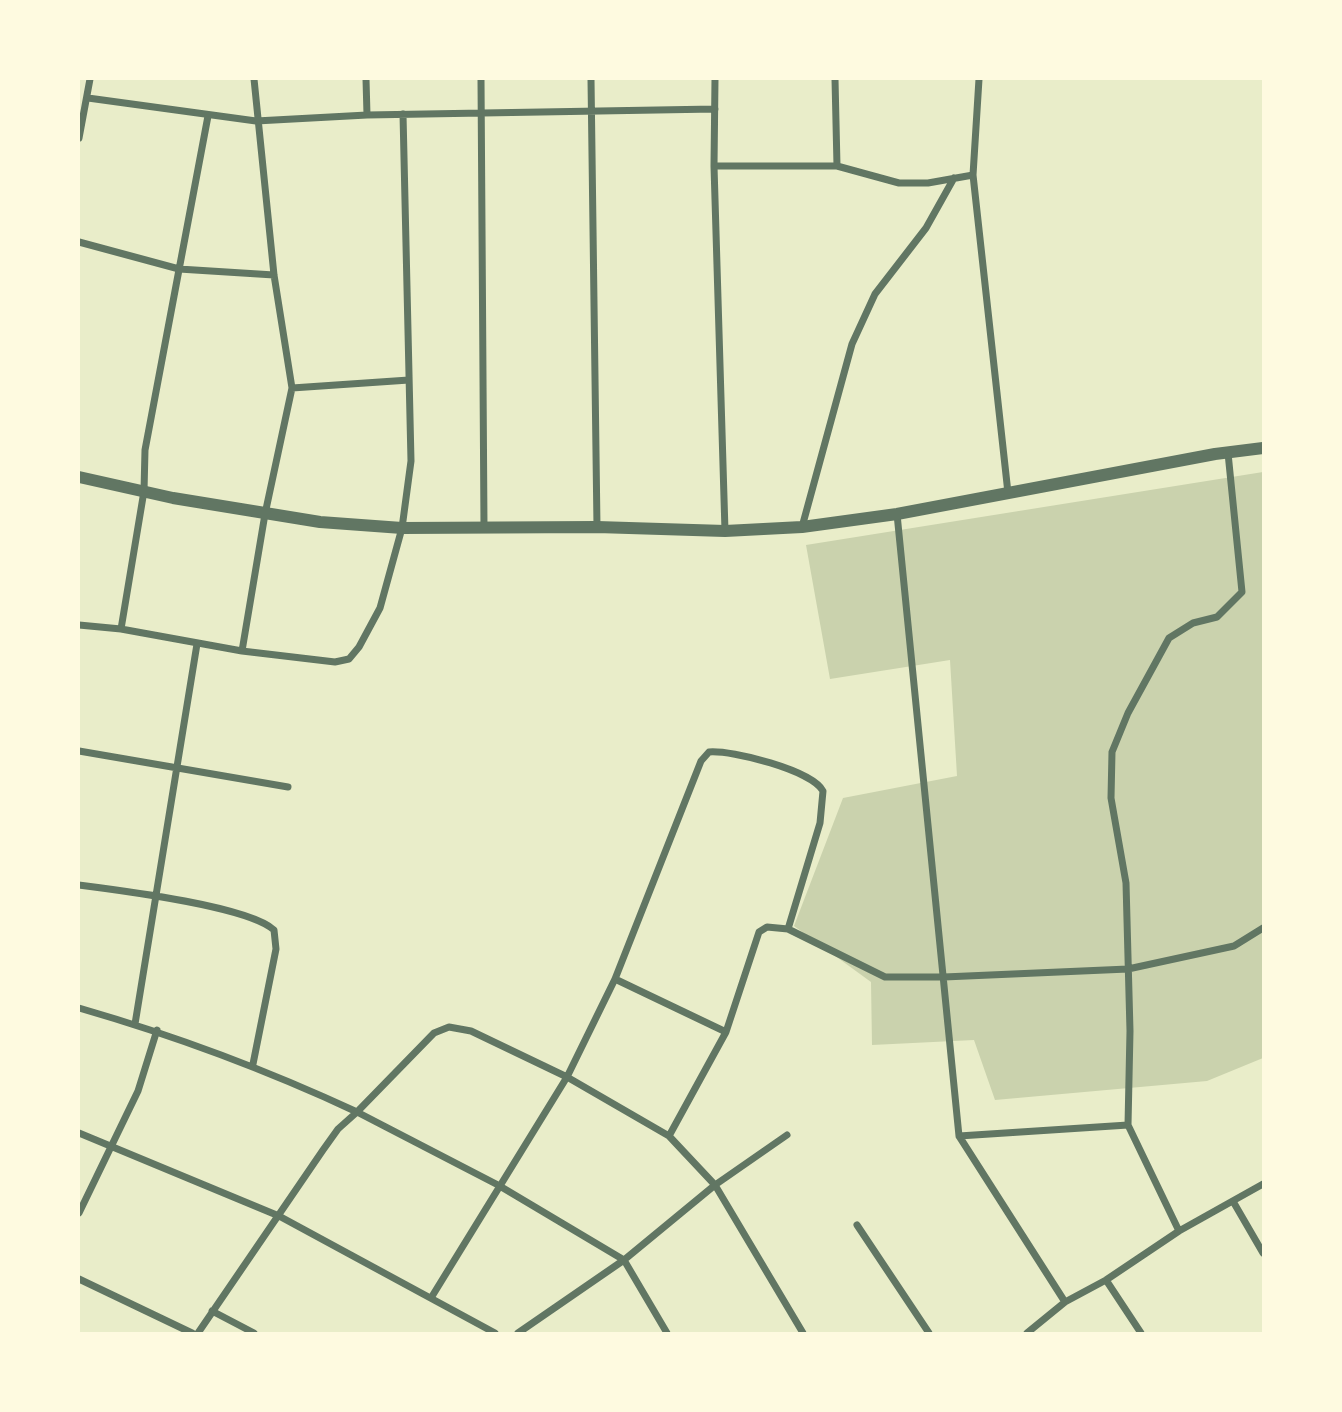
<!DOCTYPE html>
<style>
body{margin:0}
#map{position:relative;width:1342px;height:1412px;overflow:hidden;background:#e9edc9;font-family:"Zilla Slab",serif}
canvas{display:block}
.frame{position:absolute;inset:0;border:80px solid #fefae0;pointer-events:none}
</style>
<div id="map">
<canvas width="1342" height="1412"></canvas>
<div class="frame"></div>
</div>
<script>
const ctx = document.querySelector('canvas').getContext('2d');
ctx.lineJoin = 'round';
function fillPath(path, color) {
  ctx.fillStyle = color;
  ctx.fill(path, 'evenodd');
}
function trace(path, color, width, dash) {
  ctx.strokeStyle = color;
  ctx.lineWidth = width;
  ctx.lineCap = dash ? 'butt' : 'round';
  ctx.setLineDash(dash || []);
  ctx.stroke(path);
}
const green = new Path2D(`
 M1263 472V1058L1207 1081 995 1100 974 1040 872 1045 871 982 794 926 843 798 957 776 950 660 830 679 806 545Z`);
const minor = new Path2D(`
 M366 79 367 115
 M481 79 484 526
 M591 79 597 527
 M715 79 714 166 725 531
 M835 79 837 166
 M979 79 973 175 1008 493
 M88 98 256 121 367 115 715 109
 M79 138 90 79
 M714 166H837L899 183H928L973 175
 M79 242 179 269 274 275
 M292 388 409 380
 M897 514 959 1136 1065 1302
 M802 527 852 344 875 294 926 228 954 178
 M79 625 121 629 242 651 335 662 349 659 359 647 380 608 402 528 411 461 403 114
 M121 629 144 491 145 450 208 116
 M242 651 265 514 292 388 274 275 254 79
 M79 751 288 787
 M79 885C118 890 248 906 274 930L276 949 253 1064
 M615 979 726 1032
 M79 1008C176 1036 265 1069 357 1112L338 1129 323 1150 198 1333
 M135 1024 197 644
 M1128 1125 1130 1031 1126 883 1111 798 1112 752 1128 713 1169 638 1193 623 1217 617 1242 592 1228 453
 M79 1133 279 1216 495 1333
 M669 1136 726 1032 759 932 767 927 788 929 885 977H944L1128 969 1234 946 1263 928
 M959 1136 1128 1125 1179 1231
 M1234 1203 1263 1253
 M79 1213 138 1091 157 1030
 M857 1225 929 1333
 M79 1279 192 1333
 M1106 1280 1141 1333
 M431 1298 567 1077 615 979 701 761 709 752C732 750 812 770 823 791L820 823 788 929
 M212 1311 254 1333
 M518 1333 624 1260 715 1185 787 1135
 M667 1333 624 1260 498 1185 357 1112 434 1033 449 1027 471 1031 567 1077 669 1136 715 1185 803 1333
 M1027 1333 1065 1302 1106 1280 1179 1231 1263 1184`);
const tertiary = new Path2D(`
 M79 477 173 498 320 522 402 528 597 527 725 531 802 527 897 514 1215 454 1263 448`);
fillPath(green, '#cad2ad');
trace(minor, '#617663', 7);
trace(tertiary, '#617663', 12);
</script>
